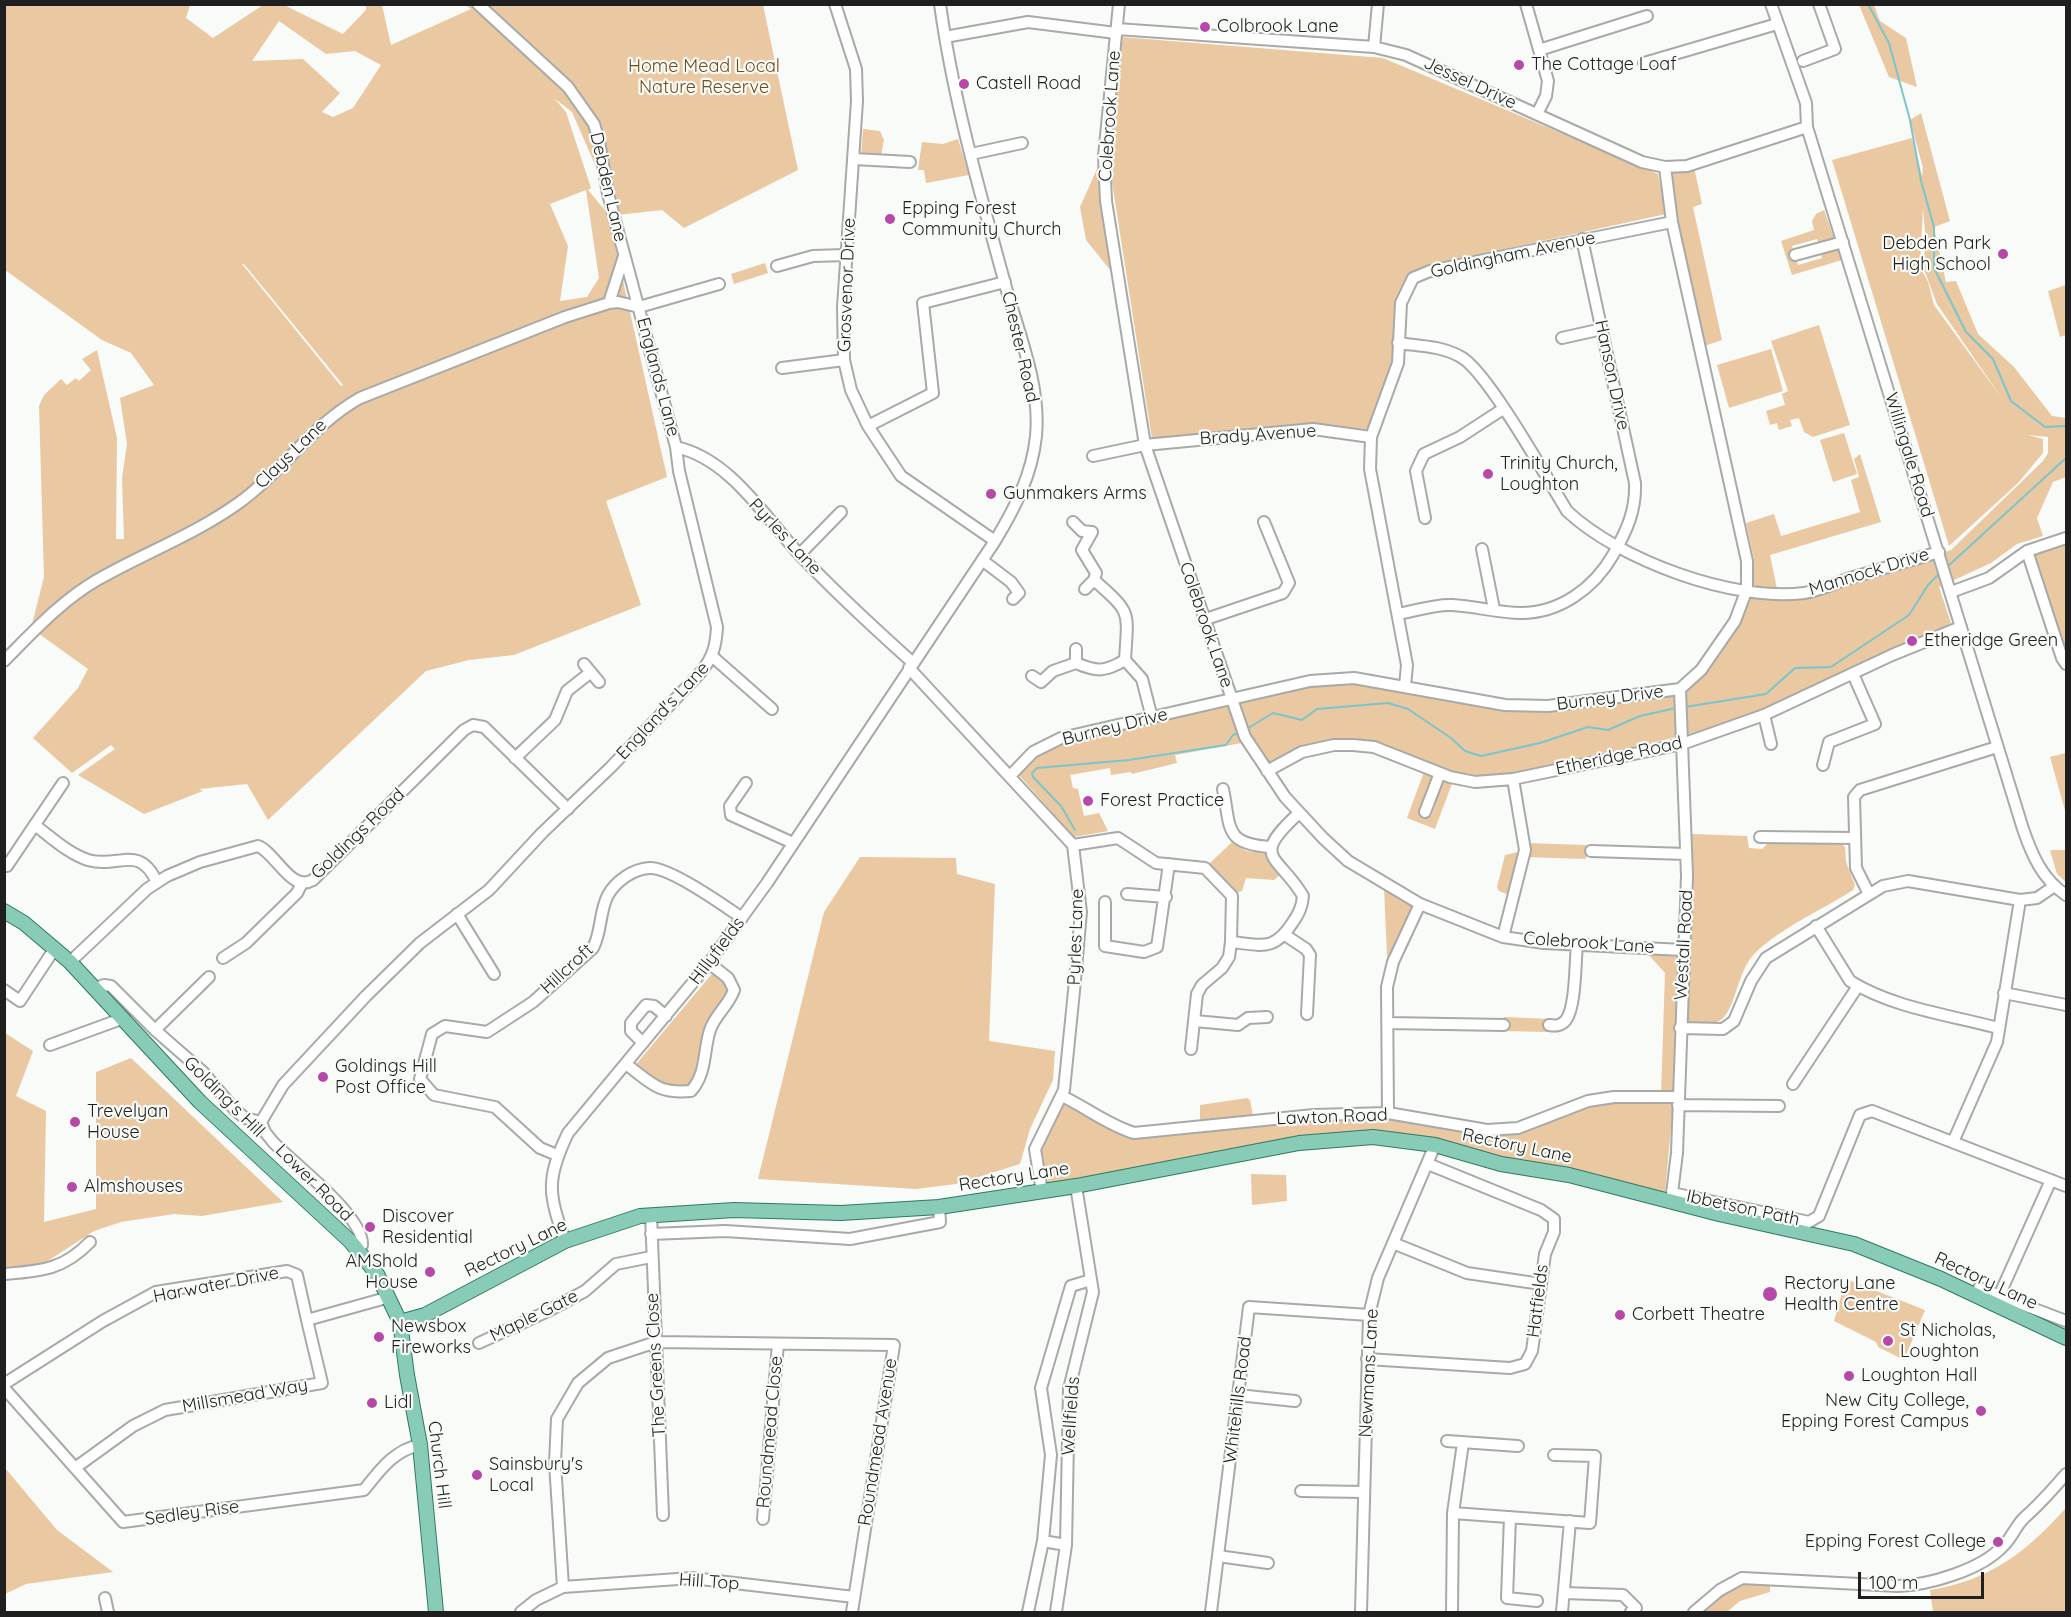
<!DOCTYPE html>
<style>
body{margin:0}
#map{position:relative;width:2071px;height:1617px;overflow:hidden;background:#f8fbf7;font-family:Quicksand,sans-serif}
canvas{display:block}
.frame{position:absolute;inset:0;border:6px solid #1e1f1e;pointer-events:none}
.scale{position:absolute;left:1858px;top:1572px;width:126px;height:27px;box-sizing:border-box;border:3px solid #1e1f1e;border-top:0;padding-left:8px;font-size:18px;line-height:21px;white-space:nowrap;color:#1e1f1e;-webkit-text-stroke:4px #f8fbf7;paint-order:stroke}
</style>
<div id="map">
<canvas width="2071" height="1617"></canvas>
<div class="frame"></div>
<div class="scale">100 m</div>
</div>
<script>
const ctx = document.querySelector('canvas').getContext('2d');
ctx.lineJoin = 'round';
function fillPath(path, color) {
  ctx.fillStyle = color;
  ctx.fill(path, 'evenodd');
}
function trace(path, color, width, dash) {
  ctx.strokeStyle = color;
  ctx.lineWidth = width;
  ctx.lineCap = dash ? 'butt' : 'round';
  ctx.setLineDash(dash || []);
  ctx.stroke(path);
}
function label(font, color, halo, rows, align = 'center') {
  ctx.font = font + ' Quicksand,sans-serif';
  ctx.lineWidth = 4.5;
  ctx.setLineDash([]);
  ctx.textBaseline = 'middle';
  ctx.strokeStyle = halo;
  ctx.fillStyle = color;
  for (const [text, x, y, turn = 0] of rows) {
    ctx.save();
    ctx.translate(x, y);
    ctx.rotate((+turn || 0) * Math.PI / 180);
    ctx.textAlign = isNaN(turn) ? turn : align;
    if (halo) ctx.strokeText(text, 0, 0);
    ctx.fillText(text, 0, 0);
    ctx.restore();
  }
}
const green = new Path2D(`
 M5 5H190L186 18 213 38 263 5H284L343 34 366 10V5H382L391 45 471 9 465 5H763L798 170 684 228 662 210 617 215 572 112 554 98 566 112 591 188 588 190 608 214 667 477 606 501 641 605 514 655 469 660 426 671 268 820 247 784 199 789 203 791 144 814 78 775 115 749 111 745 72 773 33 738 78 688 88 669 31 628 44 577 39 406 44 395 61 379 67 385 76 378 79 381 91 370 82 359 97 350 117 438 116 539H124L122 478 127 444 120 398 154 385 131 353 102 340 5 270ZM279 21 326 54 355 51 381 65 353 108 333 117 322 112 340 93 303 59 252 61ZM586 190 599 278 587 297 560 301 568 246 550 204ZM242 264H244L343 385 341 386Z
 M1859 5H1874L1880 21 1906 38 1917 87 1889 77Z
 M1121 37 1383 58 1658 174 1666 214 1422 267C1386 287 1401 330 1392 364 1386 386 1375 408 1367 429L1311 425 1152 439 1110 169Z
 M1921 113 1950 221 1934 227 1946 282 1956 281 1978 334 2014 367 2052 416 2066 418V477L2053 482 2037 518 2043 536 2017 544 1991 563 1939 587 1952 626 1912 641 1762 714 1739 722 1513 776 1477 779 1451 773 1375 743 1302 748 1269 762 1253 741 1175 755 1177 763 1132 774 1131 772 1111 775 1110 768 1070 775 1073 788 1078 789 1084 816 1099 813 1108 831 1074 837 1019 775 1036 754 1062 742 1227 707 1309 684 1355 682 1506 710H1549L1687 692 1706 673 1741 622 1750 594 1776 597 1933 557 1951 550 2043 461 2048 453V437L2028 435 2043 439V453L2018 483 1949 546 1832 160 1912 138 1922 176 1923 168 1910 120ZM1923 208 1926 244 1922 264 1937 304 2003 400 1934 305 1928 282 1920 267Z
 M863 129 880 131 884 140 881 156H861Z
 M958 139 969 175 926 183 924 170H918L922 142 943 144Z
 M1101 160 1115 276 1086 240 1080 207Z
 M1694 167 1702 204 1693 207 1722 340 1704 346 1675 222 1670 170Z
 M1824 210 1842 260 1792 275 1781 241 1814 230 1812 221 1816 214ZM1817 239 1822 258 1798 265 1792 246Z
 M765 263 768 273 734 284 731 274Z
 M2066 285V335L2060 337 2048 291Z
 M1819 325 1850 425 1813 437 1804 432 1799 418 1790 420 1792 426 1779 430 1777 423 1770 425 1766 411 1785 405 1782 394 1788 391 1771 341Z
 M1771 349 1783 391 1729 408 1717 365Z
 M1844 433 1857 474 1833 482 1820 440Z
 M1860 454 1881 522 1770 555 1777 589 1752 586 1754 559 1746 523 1774 514 1781 536 1860 512 1851 480 1859 477 1854 459Z
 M2066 538V664L2027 551Z
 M2066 753V814L2050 757Z
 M1424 772 1437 776 1419 812 1431 816 1435 806 1433 798 1441 778 1453 781 1435 829 1407 818Z
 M1692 834 1747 836 1749 848 1762 849 1769 842H1840L1845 847 1846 862 1855 885 1853 890C1822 910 1782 927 1755 953 1738 970 1735 1009 1722 1019 1714 1026 1699 1023 1690 1023L1685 1019Z
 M1232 842 1246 851 1266 853 1267 857 1280 875 1274 880 1246 878 1242 891 1235 893 1218 872 1208 865Z
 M1526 843 1586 845 1590 846 1591 851 1585 859 1524 857Z
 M2050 850H2066V882L2057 874Z
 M1522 851 1512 896 1499 891 1497 887 1505 855Z
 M860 857 956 858 957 874 995 884 989 1041 1055 1051 1053 1080 1030 1129 1020 1164 956 1184 916 1189 758 1179 824 912Z
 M1384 888 1416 906 1388 978Z
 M1647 953 1677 954 1675 1094H1661L1665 973Z
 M716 969 734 990 711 1027 691 1091 671 1093 632 1069Z
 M1504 1017 1550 1019 1548 1032 1503 1031Z
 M5 1033 33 1051 16 1096 46 1111 44 1222 96 1209V1072L131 1058 283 1202 202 1216 174 1214 121 1222 94 1231 43 1264 5 1267Z
 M1066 1098 1134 1133 1388 1113 1447 1124 1518 1128 1588 1101 1673 1098V1106L1665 1192 1655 1195 1373 1133 1044 1188 1040 1150Z
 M1247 1098 1250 1100 1253 1116 1200 1123V1105Z
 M1251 1174 1286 1175 1287 1201 1252 1205Z
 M1846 1279 1925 1310 1904 1360 1878 1347 1876 1342 1834 1321Z
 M5 1468 57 1530 113 1572 26 1584 5 1594Z
 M2066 1508V1612H1933L1930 1590C1991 1580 2026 1552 2066 1508Z
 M1751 1583H1770V1592L1740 1601 1727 1612H1705L1731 1588Z`);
const stream = new Path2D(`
 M1868 4 1889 43 1910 120 1921 181 1934 227V268L1966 332 1993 359 2011 401 2045 427 2066 426
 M1947 567 2066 458
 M1685 707 1766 694 1795 668 1831 667 1909 615 1928 585 1940 573
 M1245 730 1273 713 1302 720 1317 709 1388 703 1408 709 1451 738 1465 751 1481 756 1540 743 1588 727 1608 730 1640 716 1676 708
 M1075 830 1061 806 1033 777 1032 773 1037 768 1129 760 1226 745 1233 735 1240 732`);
const minor = new Path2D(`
 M835 4 856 69 857 101 843 307 844 360 851 390 868 426 901 476 995 541
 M1119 4 1104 156 1106 201 1145 445 1245 737 1285 797 1323 838 1348 861 1420 904 1503 937 1544 943 1683 950
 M1526 4 1548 81 1546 96 1537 114
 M1771 4 1806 103 1807 127 2023 829C2032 855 2042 879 2066 895
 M1117 29 1374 47 1406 55 1642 162 1665 167 1687 166 1807 127
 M945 37 1028 22 1116 33
 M1374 47 1378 4
 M1539 50 1647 16
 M1803 61 1835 49 1819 4
 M1644 63 1777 24
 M971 154 1022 143
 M854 159 910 162
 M1795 255 1843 242
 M777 266 813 256 846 255
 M609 303 624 256
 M1562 338 1602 329
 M1398 343C1420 346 1442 346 1461 357 1487 371 1548 480 1567 511 1619 560 1733 602 1804 593 1818 591 1833 584 1847 579 1878 570 1909 561 1939 552
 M782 368 844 360
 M868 426 933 393 923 303 1005 282
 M676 447C730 459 764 516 799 554 835 592 874 628 913 663
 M1093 456 1145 445 1313 429 1371 437
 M1425 518 1416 471 1424 454 1460 437 1503 409
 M1073 522 1082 531 1092 532 1082 550 1096 573 1094 580 1085 589
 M1482 549 1494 609
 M2027 551 2062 658 2066 664
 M800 554 841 512
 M982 560 1011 582 1019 593 1013 599
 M1094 580C1132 614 1128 609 1125 660L1142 679 1152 718
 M1951 592 1989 578 2027 551 2066 538
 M1398 614C1415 611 1435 604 1452 605 1475 606 1498 613 1521 613 1560 613 1594 588 1613 555 1627 530 1636 511 1635 483L1582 239
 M1206 619 1283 593 1289 583 1264 522
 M1076 649V663
 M713 657 772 709
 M4 661C33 632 61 601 97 580 144 553 196 534 240 502 284 470 312 425 360 398L565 317 609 303 618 302 639 307 719 284
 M1076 663C1097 672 1105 672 1125 660
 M584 664 599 682
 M909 668 1073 845 1081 912 1074 991 1064 1090 1035 1149 1042 1192
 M1032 676 1041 682 1053 671 1076 663
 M1405 686 1407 665 1370 469 1371 437 1398 363 1401 303 1413 278 1430 271 1672 222
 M1764 715 1771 744
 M515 758 555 720 567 691 591 672
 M1823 765 1829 742 1875 724 1853 674
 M1267 771 1302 752 1334 745H1353L1374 747 1450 777 1475 782 1513 779 1682 744 1764 715 1892 655 1961 627
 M1010 776 1033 752 1061 738 1310 681 1354 678 1505 705 1548 706 1680 689 1701 670 1735 621 1747 589V561L1672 222 1665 167
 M746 783 730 806 731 815 793 843
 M1223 789C1231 829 1224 844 1271 847
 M1425 812 1440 773
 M36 826C52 838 69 854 88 860 119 869 138 843 157 882
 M1760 837 1854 838
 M1073 845 1118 838 1156 863 1205 868 1232 896 1231 942 1229 957 1222 968 1202 985 1197 994 1191 1049
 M1591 851 1686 854
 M7 866 63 783
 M1127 894 1166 897
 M1869 894 1856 868 1854 797 1860 790 1997 747
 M1105 902V946L1144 952 1157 947 1169 864
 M457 914 494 974
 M1816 926 1850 981C1893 1008 1950 1015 1998 1028
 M1285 935 1306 949 1310 955 1307 1014
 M1503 937 1525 850 1513 779
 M1231 942C1262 945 1274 952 1293 922 1299 913 1302 907 1303 896 1278 854 1249 859 1298 814
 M223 958 246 943 297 893 302 883
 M70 962 147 889 167 876 200 862 258 846C276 853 291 893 313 880L464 730 473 725 484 727 568 809
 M96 988 104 985 111 986 155 1030 203 1072 235 1110 245 1118 261 1122 265 1132 273 1142C294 1164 364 1216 362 1245L358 1249
 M4 990 20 1001 55 948
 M2004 993 2066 1005
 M1195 1021 1238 1025 1248 1018 1267 1017
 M1388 1023 1504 1025
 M1549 1025C1556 1026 1561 1026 1566 1020 1576 1006 1575 963 1577 945
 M1680 1028 1723 1029 1734 1021 1751 981 1766 958 1883 886 1908 881 2020 900 2037 898 2053 887
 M155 1030 209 977
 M643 1043 631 1031V1023L646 1005 654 1006 666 1016
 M50 1045 124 1018
 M626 1064C651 1083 658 1094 691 1091 707 1073 703 1052 710 1030 715 1015 729 1005 734 990L728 978 709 963
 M1793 1084 1858 986
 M1062 1096C1087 1108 1108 1125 1134 1133L1314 1115 1388 1113 1487 1130 1518 1128 1588 1101 1614 1097H1678
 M1678 1105 1779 1106
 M1388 1113 1387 987 1393 962 1420 904
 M261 1122 283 1085 366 996 420 943 489 890 542 833 611 767 701 672C713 657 716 646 717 627L679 471 676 447 608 194 599 141 594 124 568 87 478 4
 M1953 1142 1997 1042 2020 900
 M557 1155 540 1148 495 1107 434 1095 420 1079 432 1034 445 1026 487 1032 533 1002 593 948C602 931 599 912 608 895 616 881 633 869 649 868 668 866 725 906 742 918
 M1672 1193 1809 1222 1819 1216 1860 1115 1872 1111 2066 1186
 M1671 1201 1677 1153 1687 876 1680 689
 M651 1215 663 1515
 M651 1234 725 1231 850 1239 940 1222 939 1207
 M565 1241C548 1193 546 1179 568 1133L709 963 767 883 995 541C1015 508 1032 475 1036 436 1041 385 1018 332 1005 284 980 192 953 99 940 4
 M1393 1243 1467 1273 1541 1284
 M4 1274C41 1271 63 1270 90 1242
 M1979 1288 2066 1321
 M1999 1296 2051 1180
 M479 1343 548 1311 585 1291 616 1264 651 1257
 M1367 1359 1510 1368 1525 1364 1532 1351 1545 1254 1554 1232V1219L1541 1210 1428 1164
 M4 1384 103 1321 156 1292 287 1271 297 1275 307 1320
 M4 1388 123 1522 364 1490C380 1470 394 1450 420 1445
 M1238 1395 1295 1401
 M1447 1441 1518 1446
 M75 1468 133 1426 165 1410 322 1383 307 1320 386 1298
 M1301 1491 1364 1492
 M1453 1513 1590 1523 1595 1456 1554 1455
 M1510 1517 1507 1598 1537 1601
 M763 1519 778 1344
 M1043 1541 1066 1545
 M1218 1556 1268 1563
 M563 1587 692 1578 854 1597
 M1564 1593 1623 1595 1636 1608 1631 1612
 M105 1598 108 1612
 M521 1612 536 1600 563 1587 555 1463 557 1419 578 1383 608 1358 656 1342 894 1345 852 1612
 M1028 1612 1043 1541 1051 1455 1041 1388 1071 1286 1091 1280
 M1056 1612 1066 1545 1069 1389 1093 1292 1076 1186
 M1211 1612 1249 1307 1369 1315
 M1361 1612 1369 1315 1378 1278 1435 1145
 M1452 1612 1453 1513 1463 1443
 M1562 1612 1570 1521
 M1694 1612 1720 1590 1742 1578 1898 1586C1929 1585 1981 1570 2003 1546 2012 1538 2016 1525 2025 1517 2040 1504 2053 1489 2066 1474`);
const major = new Path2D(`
 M4 911 24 923 70 962 200 1102 350 1241 377 1274 400 1322 407 1375 420 1445 436 1612
 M400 1322 425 1315 565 1241 640 1216 734 1210 841 1213 939 1207 1076 1186 1299 1143 1373 1137 1435 1145 1501 1164 1569 1175 1719 1214 1854 1244 1941 1279 2066 1338`);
const markers = [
 [1205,27,6,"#b649a8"],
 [1519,65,6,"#b649a8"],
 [964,84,6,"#b649a8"],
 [890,219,6,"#b649a8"],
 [2003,254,6,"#b649a8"],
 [1488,474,6,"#b649a8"],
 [991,494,6,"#b649a8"],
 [1912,641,6,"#b649a8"],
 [1088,801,6,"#b649a8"],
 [323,1077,6,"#b649a8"],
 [75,1122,6,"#b649a8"],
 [72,1187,6,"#b649a8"],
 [370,1227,6,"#b649a8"],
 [430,1272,6,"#b649a8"],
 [1770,1294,8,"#b649a8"],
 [1620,1315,6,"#b649a8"],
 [379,1337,6,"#b649a8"],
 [1888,1341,6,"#b649a8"],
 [1849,1376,6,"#b649a8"],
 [372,1403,6,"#b649a8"],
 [1981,1411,6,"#b649a8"],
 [477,1475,6,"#b649a8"],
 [1998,1542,6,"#b649a8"]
];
const poiNames = [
 ["Colbrook Lane",1217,27],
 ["The Cottage Loaf",1531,65],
 ["Castell Road",976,84],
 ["Epping Forest",902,209],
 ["Community Church",902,230],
 ["Debden Park",1991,244,"right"],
 ["High School",1991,265,"right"],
 ["Trinity Church,",1500,464],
 ["Loughton",1500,485],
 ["Gunmakers Arms",1003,494],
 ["Etheridge Green",1924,641],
 ["Forest Practice",1100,801],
 ["Goldings Hill",335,1067],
 ["Post Office",335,1088],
 ["Trevelyan",87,1112],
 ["House",87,1133],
 ["Almshouses",84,1187],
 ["Discover",382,1217],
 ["Residential",382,1238],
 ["AMShold",418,1262,"right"],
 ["House",418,1283,"right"],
 ["Rectory Lane",1784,1284],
 ["Health Centre",1784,1305],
 ["Corbett Theatre",1632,1315],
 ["Newsbox",391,1327],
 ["Fireworks",391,1348],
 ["St Nicholas,",1900,1331],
 ["Loughton",1900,1352],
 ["Loughton Hall",1861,1376],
 ["New City College,",1969,1401,"right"],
 ["Epping Forest Campus",1969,1422,"right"],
 ["Lidl",384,1403],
 ["Sainsbury's",489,1465],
 ["Local",489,1486],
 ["Epping Forest College",1986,1542,"right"]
];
const parkNames = [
 ["Home Mead Local",704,67],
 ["Nature Reserve",704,88]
];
const streetNames = [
 ["Jessel Drive",1470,83,25],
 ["Colebrook Lane",1110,116,-86],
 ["Debden Lane",608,187,77],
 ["Goldingham Avenue",1513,255,-12],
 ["Grosvenor Drive",847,285,-88],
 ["Chester Road",1020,347,77],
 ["Hanson Drive",1612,375,78],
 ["Englands Lane",658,377,75],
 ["Brady Avenue",1258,435,-4],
 ["Clays Lane",291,454,-44],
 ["Willingale Road",1909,455,73],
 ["Pyrles Lane",785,537,47],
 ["Mannock Drive",1869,572,-17],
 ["Colebrook Lane",1206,625,71],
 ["Burney Drive",1610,698,-7],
 ["England's Lane",663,711,-47],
 ["Burney Drive",1115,727,-14],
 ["Etheridge Road",1619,756,-12],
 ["Goldings Road",358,834,-44],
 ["Pyrles Lane",1076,937,-88],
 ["Colebrook Lane",1589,943,4],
 ["Westall Road",1684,945,-87],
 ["Hillyfields",717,951,-53],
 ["Hillcroft",567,969,-43],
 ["Golding's Hill",224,1097,45],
 ["Lawton Road",1332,1117,-2],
 ["Rectory Lane",1517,1146,12],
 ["Rectory Lane",1014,1177,-9],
 ["Lower Road",314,1183,45],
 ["Ibbetson Path",1743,1208,12],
 ["Rectory Lane",516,1248,-26],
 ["Rectory Lane",1986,1281,25],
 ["Harwater Drive",216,1285,-11],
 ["Hatfields",1538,1301,-83],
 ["Maple Gate",534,1316,-26],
 ["The Greens Close",656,1365,-93],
 ["Newmans Lane",1369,1373,-87],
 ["Millsmead Way",245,1396,-10],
 ["Whitehills Road",1238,1400,-83],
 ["Wellfields",1071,1416,-86],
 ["Roundmead Close",770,1432,-85],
 ["Roundmead Avenue",878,1442,-81],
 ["Church Hill",439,1465,83],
 ["Sedley Rise",192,1513,-8],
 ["Hill Top",709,1582,4]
];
fillPath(green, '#e9c8a2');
trace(stream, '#7bc6cc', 2);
trace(minor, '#a7aaa6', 14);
trace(major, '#2f7963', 16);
trace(minor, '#fff', 10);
trace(major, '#88ccb8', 14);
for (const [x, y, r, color] of markers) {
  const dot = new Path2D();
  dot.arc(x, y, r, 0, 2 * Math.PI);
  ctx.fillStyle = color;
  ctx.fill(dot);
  trace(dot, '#f8fbf7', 2);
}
label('18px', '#1e1f1e', '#f8fbf7', poiNames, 'left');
label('18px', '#724c17', '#f8fbf7', parkNames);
label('18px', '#1e1f1e', '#f8fbf7', streetNames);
</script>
